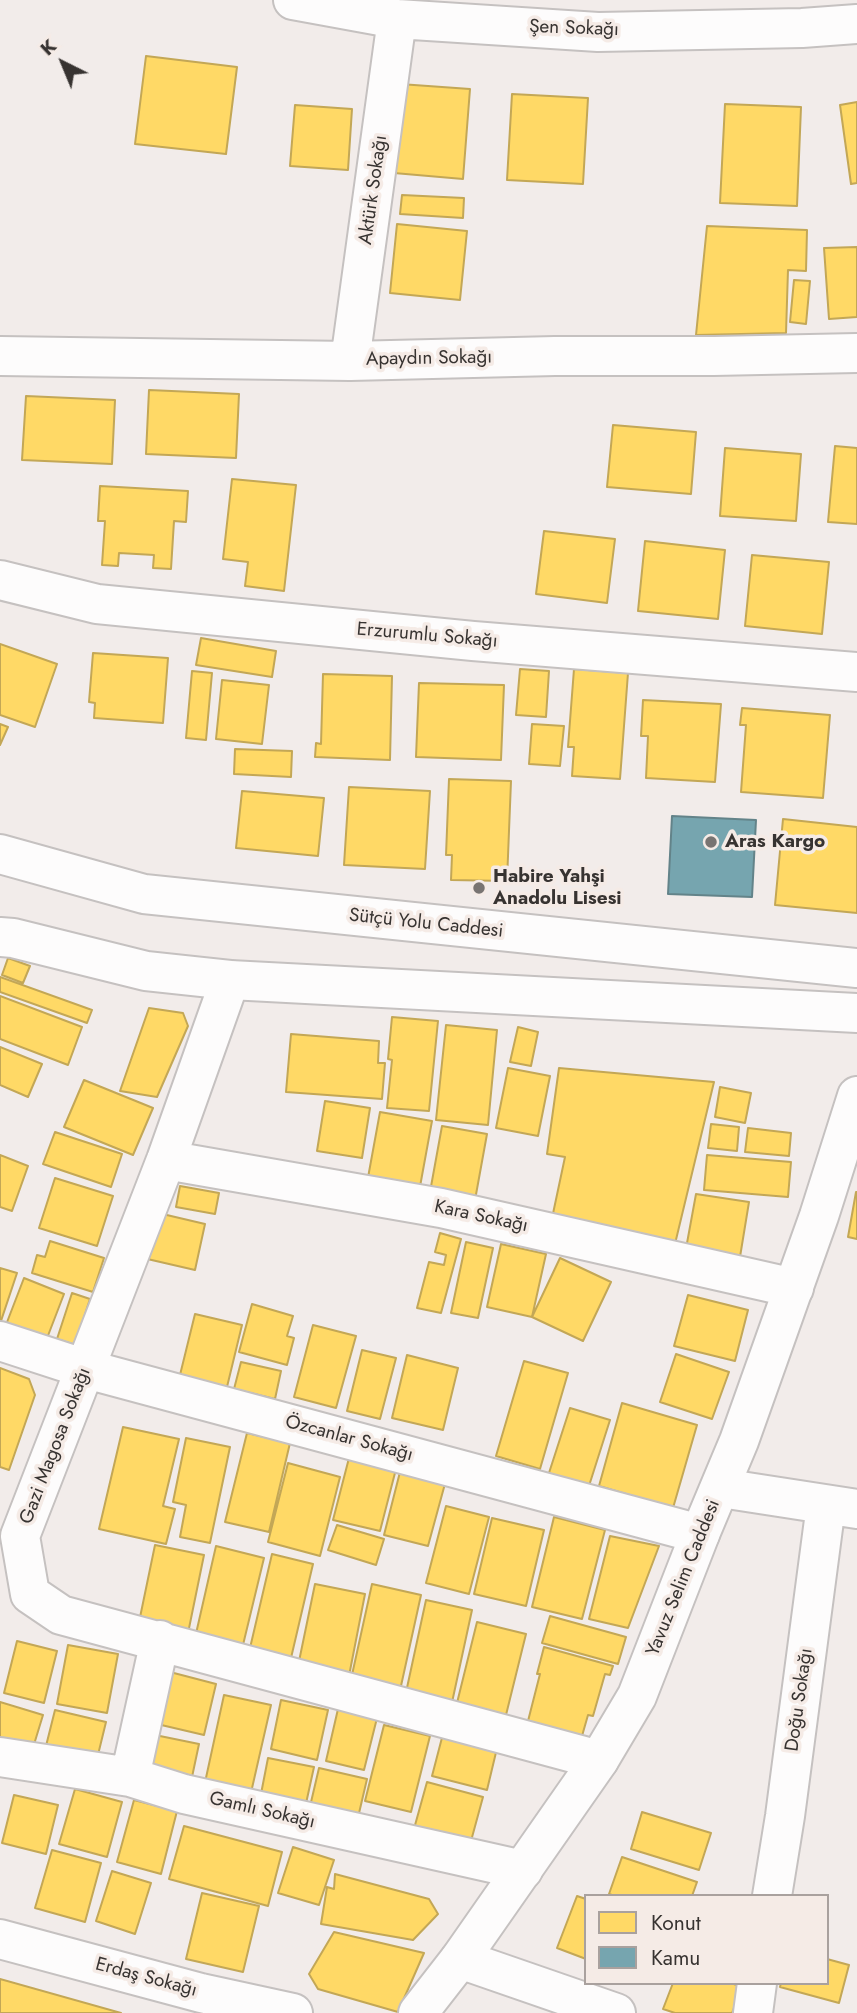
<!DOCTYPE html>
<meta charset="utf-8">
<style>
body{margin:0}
#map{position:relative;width:857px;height:2013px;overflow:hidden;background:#f2ecea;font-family:Jost,sans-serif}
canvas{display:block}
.legend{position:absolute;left:584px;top:1894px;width:245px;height:91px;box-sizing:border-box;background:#f5ebe6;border:2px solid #a9a19e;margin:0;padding:9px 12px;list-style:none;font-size:21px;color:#373331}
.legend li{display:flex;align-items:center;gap:14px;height:35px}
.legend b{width:35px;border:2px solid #a9a19e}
.north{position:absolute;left:28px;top:28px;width:70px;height:70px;-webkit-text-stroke:5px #f5ebe6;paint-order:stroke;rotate:317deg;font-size:19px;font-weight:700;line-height:28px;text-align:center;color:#373331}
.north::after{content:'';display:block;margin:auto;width:24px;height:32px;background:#373331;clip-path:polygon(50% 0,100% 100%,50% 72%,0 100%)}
</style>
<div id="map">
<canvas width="857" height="2013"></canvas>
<ul class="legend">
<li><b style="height:19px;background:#ffd966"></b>Konut</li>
<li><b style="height:19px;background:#76a5af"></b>Kamu</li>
</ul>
<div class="north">K</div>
</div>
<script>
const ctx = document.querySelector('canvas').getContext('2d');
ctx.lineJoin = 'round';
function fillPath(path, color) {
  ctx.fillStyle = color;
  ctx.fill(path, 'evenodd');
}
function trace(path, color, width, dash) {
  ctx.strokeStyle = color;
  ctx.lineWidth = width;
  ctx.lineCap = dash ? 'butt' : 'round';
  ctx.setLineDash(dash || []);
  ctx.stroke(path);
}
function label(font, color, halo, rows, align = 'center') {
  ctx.font = font + ' Jost,sans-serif';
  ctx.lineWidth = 7;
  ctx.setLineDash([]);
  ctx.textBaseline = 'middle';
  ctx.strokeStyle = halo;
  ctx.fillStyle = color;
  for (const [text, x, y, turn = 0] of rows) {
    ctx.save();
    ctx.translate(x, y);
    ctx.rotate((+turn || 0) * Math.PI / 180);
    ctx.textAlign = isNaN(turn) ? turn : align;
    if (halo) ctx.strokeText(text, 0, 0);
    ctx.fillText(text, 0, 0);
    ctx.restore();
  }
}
const homes = new Path2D(`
 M146 56 237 67 226 154 135 144Z
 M400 84 470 89 463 179 394 173Z
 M512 94 588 98 583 184 507 180Z
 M857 102V183L851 184 840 105Z
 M725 104 801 107 797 206 720 203Z
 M295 105 352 109 348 170 290 166Z
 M402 195 464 198 463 218 400 214Z
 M397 224 467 231 460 300 390 293Z
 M707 226 807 230 806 271 788 270 786 333 696 335Z
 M857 247V317L829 319 824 248Z
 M794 280 810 281 806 324 790 322Z
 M149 390 239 394 236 458 146 454Z
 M26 396 115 400 112 464 22 460Z
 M613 425 696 432 691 494 607 487Z
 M835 446 857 448V524L828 522Z
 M725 448 801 454 796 521 720 516Z
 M232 479 296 485 284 591 245 586 248 562 223 559Z
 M100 486 188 491 186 522 174 521 171 569 153 568 154 555 119 553 118 566 102 565 105 521H98Z
 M544 531 615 539 607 603 536 594Z
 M645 541 725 550 718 619 638 611Z
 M752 555 829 562 822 634 745 626Z
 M201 638 276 651 272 677 196 665Z
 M0 644 57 664 35 727 0 715Z
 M93 653 168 658 163 723 94 718 95 703 89 702Z
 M520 669 549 671 546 717 516 715Z
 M574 669 628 673 620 779 572 776 574 747H568Z
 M192 671 212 673 206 740 186 738Z
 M323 674 392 676 390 760 315 757 316 743 321 744Z
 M222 680 269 685 262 744 216 739Z
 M419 683 504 685 501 760 416 757Z
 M643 700 721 704 715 782 646 778 648 736H641Z
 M742 708 830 715 823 798 741 792 746 725H740Z
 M0 724 8 727 0 745Z
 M532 724 564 726 560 766 529 764Z
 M235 749 292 751 291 777 234 774Z
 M449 779 511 781 507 881 451 880 452 855H446Z
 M349 787 430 791 425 869 344 865Z
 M242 791 324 798 318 856 236 848Z
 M783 819 857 827V913L775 905Z
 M8 958 30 966 23 983 2 975Z
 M0 977 92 1010 87 1023 0 992Z
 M0 996 82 1027 68 1065 0 1039Z
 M149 1008 183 1013 188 1026 157 1097 120 1091Z
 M392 1017 438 1021 429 1111 387 1108 392 1060 388 1059Z
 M446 1025 497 1030 488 1125 436 1120Z
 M518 1027 538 1032 531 1066 510 1062Z
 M291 1034 379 1041 378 1063H385L382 1099 286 1092Z
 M0 1047 42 1064 28 1097 0 1085Z
 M508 1068 550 1076 538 1136 496 1128Z
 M559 1068 714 1082 674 1248 551 1223 565 1157 547 1154Z
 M84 1080 153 1108 133 1155 64 1127Z
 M720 1087 751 1093 745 1123 715 1117Z
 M325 1101 370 1108 362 1158 317 1151Z
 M380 1112 432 1121 419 1192 367 1183Z
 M711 1124 739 1127 737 1151 708 1148Z
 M442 1126 487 1134 475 1200 430 1192Z
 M748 1128 791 1133 789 1156 745 1152Z
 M55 1132 122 1154 111 1187 43 1164Z
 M0 1155 28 1166 12 1211 0 1207Z
 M707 1155 791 1162 788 1197 704 1190Z
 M55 1178 113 1196 97 1246 39 1228Z
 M180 1186 219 1193 215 1214 176 1207Z
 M856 1192H857V1239L848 1237Z
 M696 1194 749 1202 739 1263 685 1254Z
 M154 1212 205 1224 195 1270 143 1258Z
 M440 1233 461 1239 441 1313 417 1308 429 1262 444 1265 446 1255 435 1252Z
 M50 1241 104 1258 93 1292 32 1273 37 1255 45 1257Z
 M466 1242 493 1248 478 1318 451 1313Z
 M501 1244 546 1254 532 1317 487 1307Z
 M560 1258 611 1282 583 1341 532 1317Z
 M0 1268 17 1273 0 1324Z
 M24 1278 64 1294 44 1346 4 1330Z
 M72 1293 90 1299 75 1345 57 1339Z
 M688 1295 748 1310 735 1361 674 1346Z
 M252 1304 293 1316 287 1336 294 1338 287 1365 239 1352Z
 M195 1314 242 1325 226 1391 179 1379Z
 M313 1325 356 1336 336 1408 294 1397Z
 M362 1350 396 1358 380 1419 347 1411Z
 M676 1354 729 1372 712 1419 660 1402Z
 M407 1355 458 1368 443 1430 392 1418Z
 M524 1361 568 1373 540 1469 496 1456Z
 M241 1362 281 1371 275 1399 234 1389Z
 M0 1368 29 1379 35 1395 9 1470 0 1467Z
 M622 1403 697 1425 673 1508 599 1486Z
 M570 1408 610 1420 588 1489 548 1476Z
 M123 1427 179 1439 163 1506 175 1509 166 1544 99 1529Z
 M247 1433 290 1443 269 1532 225 1522Z
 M186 1438 230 1447 210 1543 180 1537 186 1505 173 1502Z
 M349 1458 396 1469 380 1531 333 1520Z
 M288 1463 340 1477 320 1556 268 1542Z
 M401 1468 446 1480 428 1546 384 1535Z
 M446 1506 489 1517 469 1594 426 1583Z
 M554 1517 605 1530 582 1619 532 1607Z
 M492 1518 544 1530 526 1606 474 1594Z
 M337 1525 384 1539 376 1565 328 1550Z
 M610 1536 659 1546 628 1628 589 1619Z
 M155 1545 204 1555 187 1638 138 1627Z
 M216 1546 264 1558 242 1649 195 1638Z
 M272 1554 313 1564 291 1658 250 1648Z
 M315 1584 365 1594 348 1681 297 1671Z
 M372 1584 421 1595 399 1695 350 1684Z
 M426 1600 472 1610 451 1707 405 1697Z
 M550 1616 626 1637 618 1664 542 1643Z
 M477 1622 526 1634 505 1719 456 1707Z
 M17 1641 57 1651 44 1703 4 1693Z
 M68 1645 118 1654 107 1713 57 1704Z
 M544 1647 613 1666 610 1675 605 1674 593 1716 588 1715 582 1736 528 1721 540 1674H537Z
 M170 1672 216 1684 204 1735 157 1724Z
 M224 1695 271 1705 250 1797 204 1787Z
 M281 1700 328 1710 317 1760 271 1749Z
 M0 1702 43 1715 32 1751 0 1741Z
 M338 1709 377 1718 364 1770 326 1761Z
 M55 1710 106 1722 96 1763 45 1750Z
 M384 1725 430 1736 411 1812 365 1801Z
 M444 1730 498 1744 487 1790 432 1776Z
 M155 1735 199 1744 192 1777 149 1769Z
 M268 1758 314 1767 305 1808 260 1799Z
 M319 1768 367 1779 356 1826 308 1815Z
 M427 1782 483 1797 468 1852 412 1836Z
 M75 1789 122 1802 107 1857 59 1844Z
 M14 1795 58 1805 46 1854 2 1843Z
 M134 1800 177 1811 161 1874 117 1862Z
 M642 1812 711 1833 699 1870 631 1849Z
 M184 1826 282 1852 268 1906 169 1879Z
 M293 1847 334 1860 319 1905 278 1893Z
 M52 1850 101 1863 85 1922 35 1908Z
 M622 1857 697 1882 692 1896H615L609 1894Z
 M112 1871 151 1883 135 1934 96 1921Z
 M335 1874 429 1899 438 1914 413 1940 321 1924 327 1887 334 1889Z
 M202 1893 259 1906 243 1972 186 1959Z
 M577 1896 586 1899V1959L557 1948Z
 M334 1932 424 1953 398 2012 318 1989 309 1974Z
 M827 1959 849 1965 839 2003 780 1987 781 1983H827Z
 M0 1979 121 2013H0Z
 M673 1983H731L742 1987 732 2013H675L663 2009Z`);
const public = new Path2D(`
 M672 816 756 820 752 897 668 894Z`);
const minor = new Path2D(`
 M293 0 397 19 598 32 802 28 857 24
 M0 356 350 361 555 356H714L857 353
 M350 361 397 19
 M0 580 97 604 473 641 857 672
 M230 980 166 1160 20 1536 30 1594 61 1615 599 1760
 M166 1160 441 1208 794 1288
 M0 1341 86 1369 700 1534
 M721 1488 857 1509
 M0 1757 130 1777 184 1794 523 1870
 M130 1777 160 1640
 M772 1896 785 1816 826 1505
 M0 1939 201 1993 293 2013
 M460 1959 616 2013
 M753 2013 757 1983`);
const tertiary = new Path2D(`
 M0 854 144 894 857 968
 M0 937 13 938 146 971 230 980 857 1013`);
const secondary = new Path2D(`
 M418 2013 460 1959 599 1760 637 1696 700 1534 739 1441 819 1216 857 1096`);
const markers = [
 [711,842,7,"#787472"],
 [479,888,7,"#787472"]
];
const streetNames = [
 ["Şen Sokağı",574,29,2],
 ["Aktürk Sokağı",374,190,-82],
 ["Apaydın Sokağı",429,359,-1],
 ["Erzurumlu Sokağı",427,636,5],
 ["Sütçü Yolu Caddesi",426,924,6],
 ["Kara Sokağı",481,1217,12],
 ["Özcanlar Sokağı",349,1439,15],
 ["Gazi Magosa Sokağı",56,1446,-69],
 ["Yavuz Selim Caddesi",684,1578,-68],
 ["Doğu Sokağı",800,1700,-82],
 ["Gamlı Sokağı",262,1811,13],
 ["Erdaş Sokağı",146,1978,15]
];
const poiNames = [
 ["Aras Kargo",725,842],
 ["Habire Yahşi",493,877],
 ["Anadolu Lisesi",493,899]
];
fillPath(homes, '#ffd966');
trace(homes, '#c3a756', 2);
fillPath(public, '#76a5af');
trace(public, '#638389', 2);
trace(minor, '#c5c1c0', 42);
trace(tertiary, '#c5c1c0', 42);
trace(secondary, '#c5c1c0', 42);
trace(minor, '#fdfcfc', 38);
trace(tertiary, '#fdfcfc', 38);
trace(secondary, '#fdfcfc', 38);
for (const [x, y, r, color] of markers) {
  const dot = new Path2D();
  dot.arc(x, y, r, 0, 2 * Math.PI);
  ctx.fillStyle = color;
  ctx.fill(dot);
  trace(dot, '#f5ebe6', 2.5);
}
label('19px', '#373331', '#f5ebe6', streetNames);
label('bold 19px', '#373331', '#f5ebe6', poiNames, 'left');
</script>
